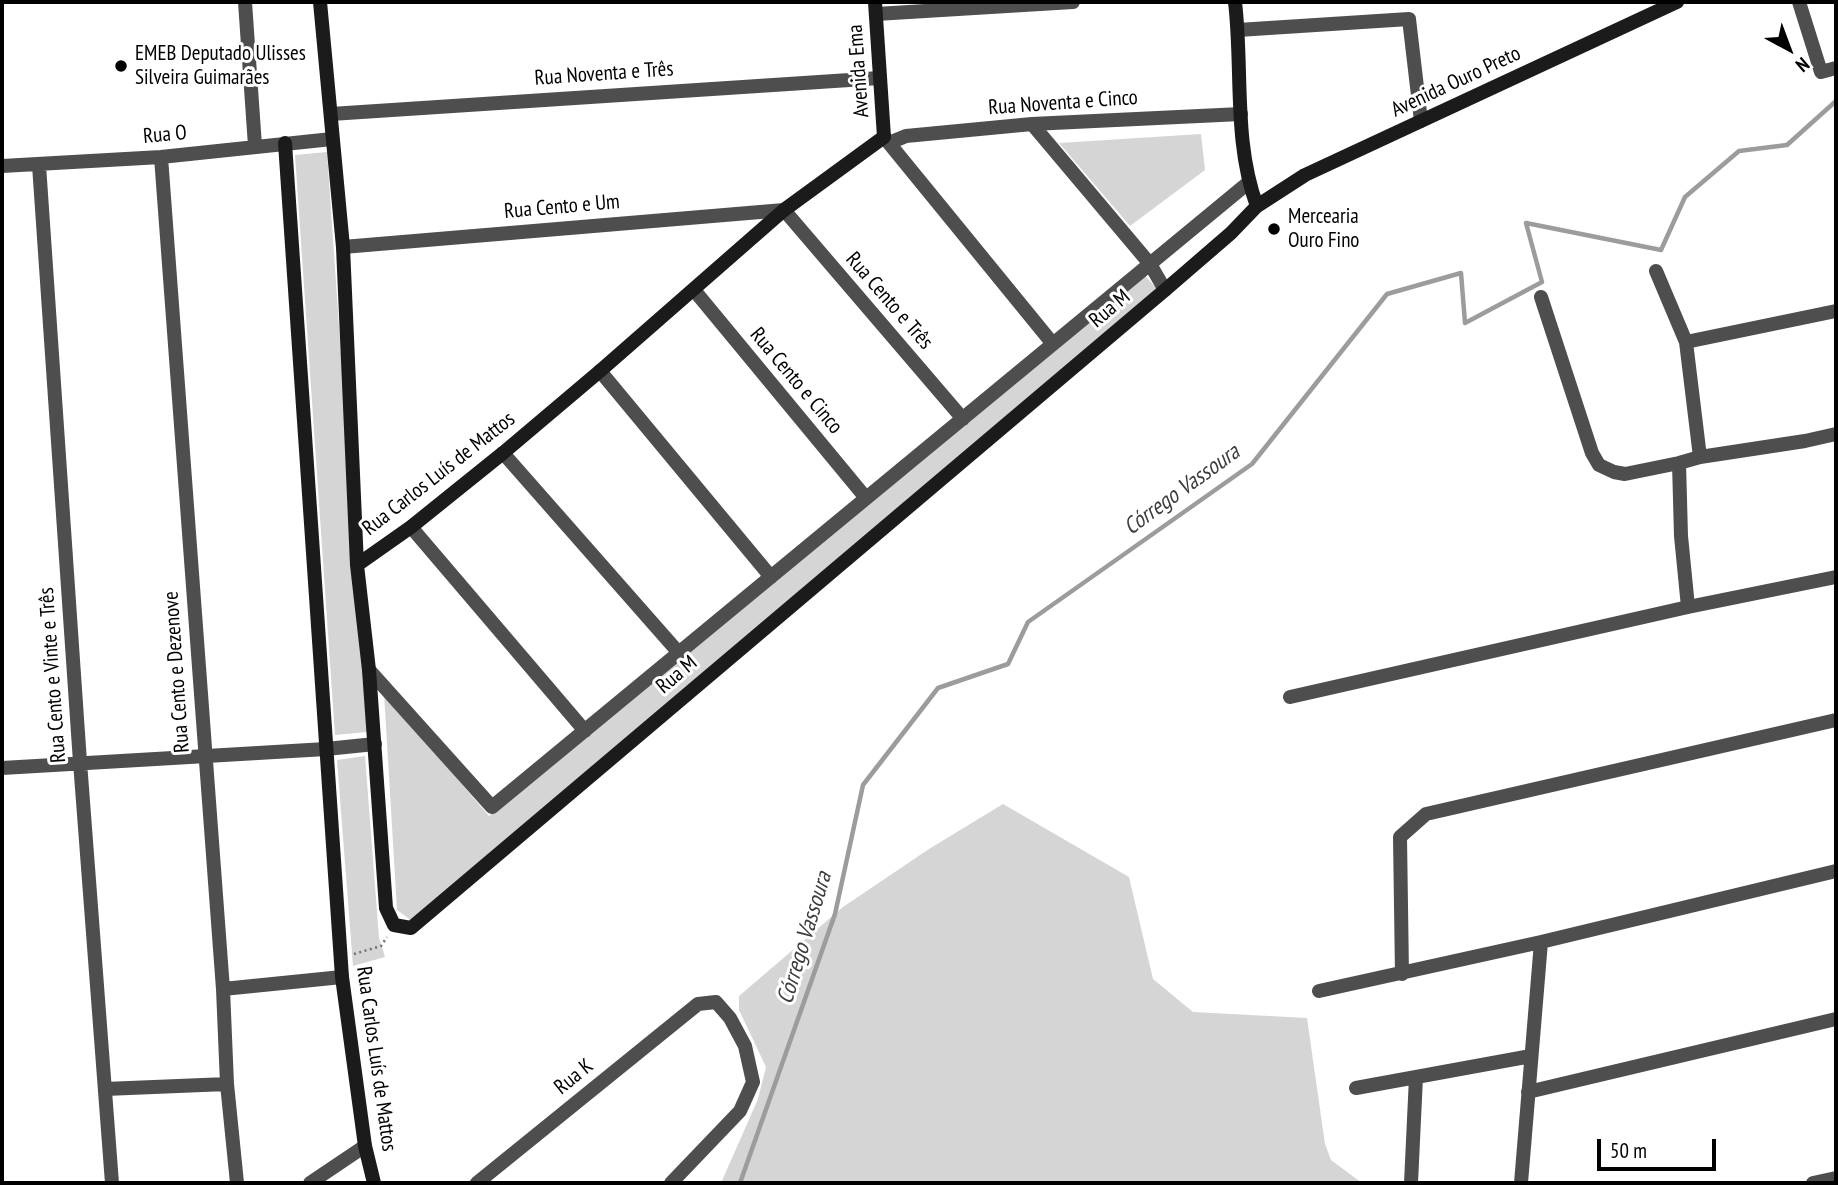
<!DOCTYPE html>
<meta charset="utf-8">
<style>
body{margin:0}
#map{position:relative;width:1838px;height:1185px;overflow:hidden;background:#fff;font-family:"PT Sans Narrow",sans-serif}
canvas{display:block}
.frame{position:absolute;inset:0;border:4px solid #000;pointer-events:none}
.north{position:absolute;left:1754px;top:14px;width:70px;height:70px;-webkit-text-stroke:5px #fff;paint-order:stroke;rotate:139deg;font-size:19px;font-weight:700;line-height:28px;text-align:center;color:#000}
.north::after{content:'';display:block;margin:auto;width:24px;height:32px;background:#000;clip-path:polygon(50% 0,100% 100%,50% 72%,0 100%)}
.scale{position:absolute;left:1597px;top:1139px;width:119px;height:32px;box-sizing:border-box;border:4px solid #000;border-top:0;padding-left:9px;font-size:21px;line-height:24px;white-space:nowrap;color:#000;-webkit-text-stroke:5px #fff;paint-order:stroke}
</style>
<div id="map">
<canvas width="1838" height="1185"></canvas>
<div class="frame"></div>
<div class="north">N</div>
<div class="scale">50 m</div>
</div>
<script>
const ctx = document.querySelector('canvas').getContext('2d');
ctx.lineJoin = 'round';
function fillPath(path, color) {
  ctx.fillStyle = color;
  ctx.fill(path, 'evenodd');
}
function trace(path, color, width, dash) {
  ctx.strokeStyle = color;
  ctx.lineWidth = width;
  ctx.lineCap = dash ? 'butt' : 'round';
  ctx.setLineDash(dash || []);
  ctx.stroke(path);
}
function label(font, color, halo, rows, align = 'center') {
  ctx.font = font + ' "PT Sans Narrow",sans-serif';
  ctx.lineWidth = 6;
  ctx.setLineDash([]);
  ctx.textBaseline = 'middle';
  ctx.strokeStyle = halo;
  ctx.fillStyle = color;
  for (const [text, x, y, turn = 0] of rows) {
    ctx.save();
    ctx.translate(x, y);
    ctx.rotate((+turn || 0) * Math.PI / 180);
    ctx.textAlign = isNaN(turn) ? turn : align;
    if (halo) ctx.strokeText(text, 0, 0);
    ctx.fillText(text, 0, 0);
    ctx.restore();
  }
}
const green = new Path2D(`
 M1201 134 1205 170 1130 226 1059 143Z
 M327 152 367 732 335 735 295 155Z
 M1142 272 1157 289 412 921 397 910 384 693 489 816Z
 M365 756 379 938 385 957 353 966 337 760Z
 M1003 804 1129 877 1153 979 1193 1012 1307 1018 1325 1144 1331 1160 1362 1183H721L758 1099 766 1067 739 1010V996L843 907 929 849Z`);
const stream = new Path2D(`
 M740 1183 835 914 863 785 938 688 1008 664 1028 622 1252 464 1387 294 1461 273 1465 323 1542 282 1526 223 1661 250 1685 197 1739 151 1787 145 1836 101`);
const path = new Path2D(`
 M354 954 381 946 387 937`);
const street = new Path2D(`
 M245 2 255 146
 M1799 2 1821 72 1836 68
 M876 14 1073 2
 M1238 30 1409 19 1421 121
 M331 114 880 78
 M1032 124 1150 264 1165 290
 M884 137 1053 344
 M889 143 906 136 1032 124 1241 114
 M161 157 223 989 227 1084 237 1183
 M39 165 80 762 112 1183
 M2 166 161 157 332 139
 M343 247 784 210 963 419
 M1656 271 1686 342 1700 457
 M694 290 866 498
 M1541 297 1592 453 1599 465 1614 472 1625 474 1679 463 1700 457 1805 441 1836 434
 M1686 342 1836 311
 M600 371 771 577
 M503 453 679 653
 M1679 463 1681 536 1688 607
 M411 527 585 731
 M369 670 492 807 1248 183
 M1290 697 1688 607 1836 577
 M2 768 326 749 375 744
 M1402 974 1400 837 1426 814 1836 720
 M223 989 342 977
 M1319 991 1541 942 1836 871
 M1356 1088 1531 1056
 M105 1089 227 1084
 M1528 1092 1836 1019
 M310 1183 365 1146
 M477 1183 698 1004 716 1002 730 1018 745 1046 753 1082 740 1111 671 1183
 M1411 1183 1416 1077
 M1521 1183 1541 942
 M1813 1183 1836 1178`);
const secondary = new Path2D(`
 M320 2 343 247 357 565 369 670 386 908 394 925 411 928 1165 290 1231 233 1257 206 1305 175 1677 2
 M1235 2C1243 69 1233 142 1257 206
 M285 143 342 977 365 1146 374 1183
 M357 565 411 527 503 453 600 371 784 210 884 137 875 2`);
const markers = [
 [121,66,7,"#000"],
 [1274,229,7,"#000"]
];
const poiNames = [
 ["EMEB Deputado Ulisses",135,54],
 ["Silveira Guimarães",135,78],
 ["Mercearia",1288,217],
 ["Ouro Fino",1288,241]
];
const streetNames = [
 ["Avenida Ema",859,71,-94],
 ["Rua Noventa e Três",604,74,-4],
 ["Avenida Ouro Preto",1456,82,-25],
 ["Rua Noventa e Cinco",1063,103,-4],
 ["Rua O",165,135,-5],
 ["Rua Cento e Um",562,207,-5],
 ["Rua Cento e Três",889,301,49],
 ["Rua M",1110,309,-40],
 ["Rua Cento e Cinco",796,381,50],
 ["Rua Carlos Luís de Mattos",439,474,-38],
 ["Rua Cento e Dezenove",177,672,-94],
 ["Rua Cento e Vinte e Três",53,675,-94],
 ["Rua M",677,675,-40],
 ["Rua Carlos Luís de Mattos",376,1059,82],
 ["Rua K",574,1077,-39]
];
const waterNames = [
 ["Córrego Vassoura",1182,490,-36],
 ["Córrego Vassoura",805,938,-73]
];
fillPath(green, '#d5d5d5');
trace(stream, '#9c9c9c', 4.5);
trace(path, '#707070', 2.5, [2, 3.5]);
trace(street, '#4e4e4e', 14);
trace(secondary, '#1b1b1b', 14);
for (const [x, y, r, color] of markers) {
  const dot = new Path2D();
  dot.arc(x, y, r, 0, 2 * Math.PI);
  ctx.fillStyle = color;
  ctx.fill(dot);
  trace(dot, '#fff', 2.5);
}
label('21px', '#000', '#fff', poiNames, 'left');
label('21px', '#000', '#fff', streetNames);
label('italic 23px', '#3d3d3d', '#fff', waterNames);
</script>
